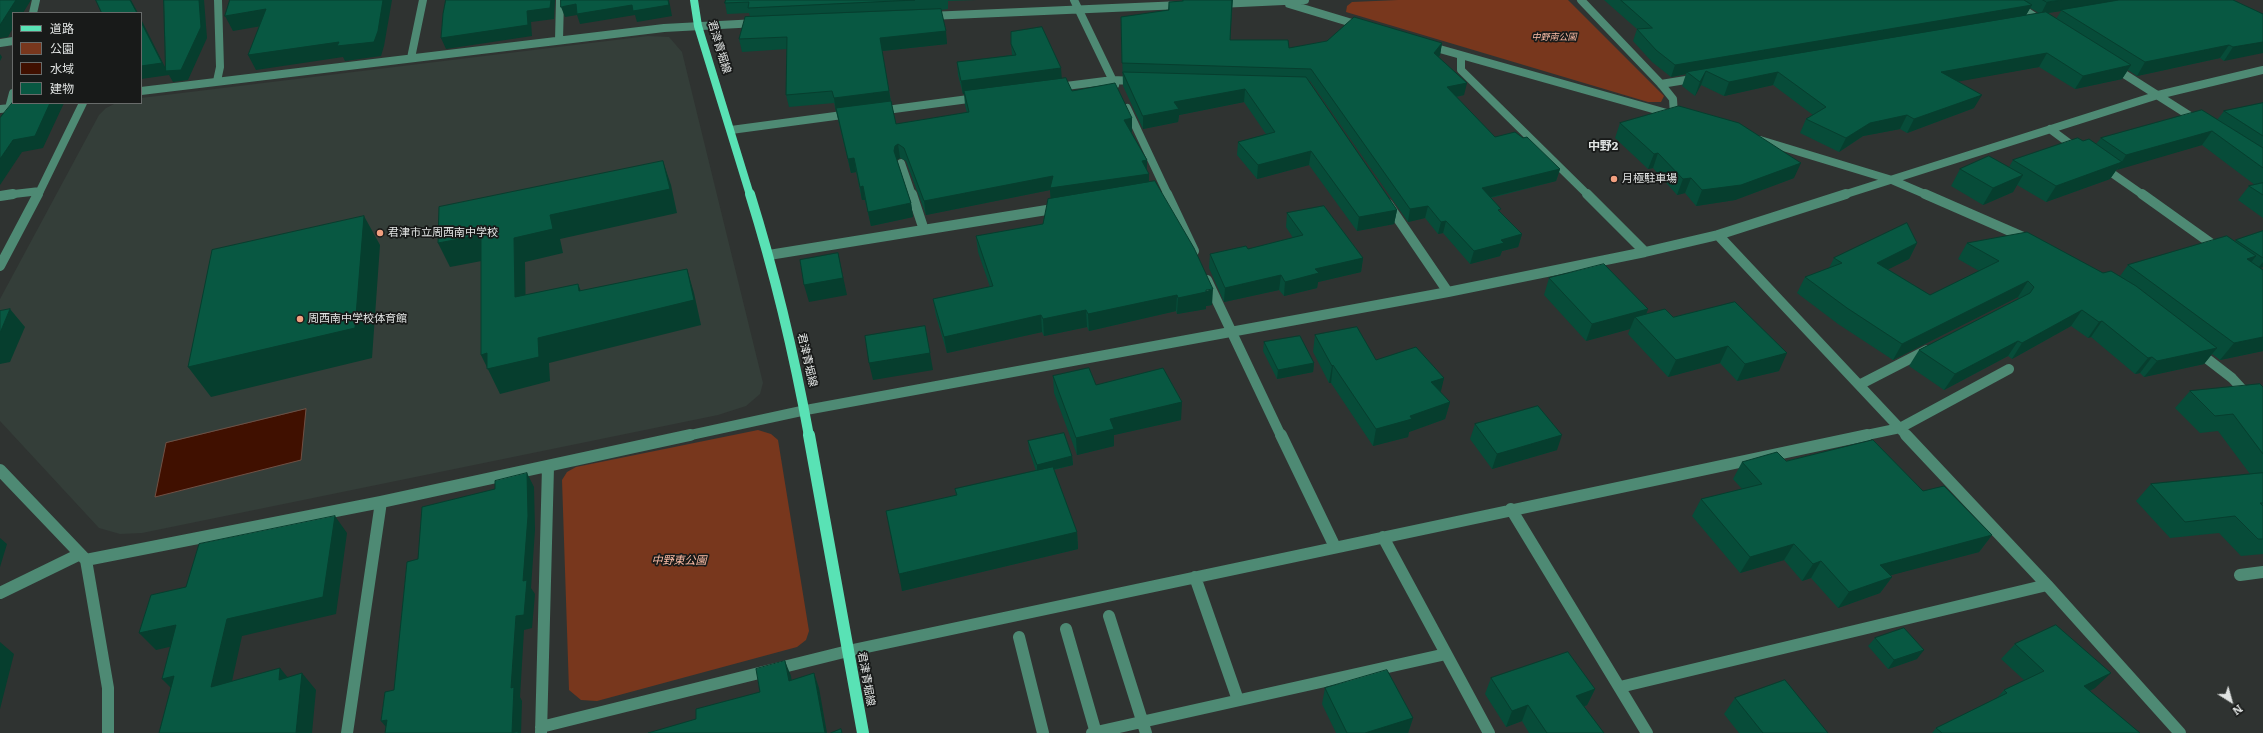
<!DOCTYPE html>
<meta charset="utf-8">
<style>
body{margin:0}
#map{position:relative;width:2263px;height:733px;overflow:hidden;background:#2f3331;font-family:Literata,"Noto Sans JP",serif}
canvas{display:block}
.legend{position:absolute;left:12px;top:12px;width:130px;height:92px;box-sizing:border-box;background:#181a19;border:1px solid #686b6a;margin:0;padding:5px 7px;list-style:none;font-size:12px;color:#e1e4e3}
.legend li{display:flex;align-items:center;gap:8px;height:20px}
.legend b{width:20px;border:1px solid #686b6a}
.north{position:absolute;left:2211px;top:681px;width:40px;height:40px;-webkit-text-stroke:3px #181a19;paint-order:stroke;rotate:143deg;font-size:11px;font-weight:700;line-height:16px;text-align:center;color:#e1e4e3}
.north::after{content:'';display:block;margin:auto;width:14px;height:18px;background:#e1e4e3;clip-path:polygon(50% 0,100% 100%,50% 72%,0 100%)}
</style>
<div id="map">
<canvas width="2263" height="733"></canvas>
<ul class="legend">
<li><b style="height:5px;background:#59e2b5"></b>道路</li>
<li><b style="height:11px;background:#78371d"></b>公園</li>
<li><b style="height:11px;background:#401000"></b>水域</li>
<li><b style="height:11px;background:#085842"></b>建物</li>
</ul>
<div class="north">N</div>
</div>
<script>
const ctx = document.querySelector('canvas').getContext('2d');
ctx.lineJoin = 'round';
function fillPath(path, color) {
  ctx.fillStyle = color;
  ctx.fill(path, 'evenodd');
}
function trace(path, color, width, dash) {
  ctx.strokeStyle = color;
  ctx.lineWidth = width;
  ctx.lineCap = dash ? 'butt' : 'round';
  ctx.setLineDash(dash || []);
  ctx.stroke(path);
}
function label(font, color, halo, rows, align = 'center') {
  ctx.font = font + ' Literata,"Noto Sans JP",serif';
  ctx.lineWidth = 3.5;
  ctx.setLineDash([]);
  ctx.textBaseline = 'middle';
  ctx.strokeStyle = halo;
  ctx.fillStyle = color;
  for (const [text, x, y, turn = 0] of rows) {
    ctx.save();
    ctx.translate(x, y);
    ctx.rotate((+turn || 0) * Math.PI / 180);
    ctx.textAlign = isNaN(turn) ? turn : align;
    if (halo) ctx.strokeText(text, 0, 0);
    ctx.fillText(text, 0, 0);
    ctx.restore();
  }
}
const built = new Path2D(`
 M648 36 669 37 682 52 763 383 760 394 746 406 718 415 142 533 120 534 99 528 0 421V299L99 115 106 108 116 103H141V98Z`);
const green = new Path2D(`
 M1398 0H1568L1664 96 1661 102H1648L1346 12 1347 6 1352 2Z
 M758 430 771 434 778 440 809 631 806 640 797 647 597 701 581 700 569 690 562 480 567 472 576 467Z`);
const water = new Path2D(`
 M306 409 301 460 155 497 166 443Z`);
const minorFar2 = new Path2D(`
 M1074 0 1115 85
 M1581 0 1661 84 1673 99 1674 115
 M2009 0 2043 22
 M1219 4 1305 0
 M1289 4 1362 26
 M33 13 36 0
 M929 16 1181 5
 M559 40 560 0
 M0 43 13 41
 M1429 46 1674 115
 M1461 56V70L1588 195
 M411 58 423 0
 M2113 67 2198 121
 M217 81 220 67 218 0
 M1661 84 1698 78
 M1058 87 1113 80 1135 81
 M141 91 664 28 757 23
 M9 108 13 93
 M1127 108 1168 195
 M0 109 22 107
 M879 111 976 98
 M2050 129 2077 149
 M731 130 850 114
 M1760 140 1892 180 1927 195
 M901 163 912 195
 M2103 167 2143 195
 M5 195 40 191
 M38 195 83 103
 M1843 195 2158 95 2263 70`);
const minorFar1 = new Path2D(`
 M912 194 924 230
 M1167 194 1194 251
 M1587 194 1645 252
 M1925 194 2028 239
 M2142 194 2219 249
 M0 196 13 194
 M1388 204 1448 292
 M1718 235 1907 436
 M769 255 1059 208
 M0 266 38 194
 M1207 280 1281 436
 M2197 351 2232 378 2263 412
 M1859 385 1927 350
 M686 436 806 410 1448 292 1645 252 1718 235 1846 194
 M1862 436 1900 428 2009 369`);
const minor = new Path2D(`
 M1281 435 1335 547
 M1906 435 2047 585 2180 733
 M0 470 86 560 108 688V733
 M1511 509 1647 733
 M1383 537 1489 733
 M86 560 381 502 690 435
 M2240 575 2263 572
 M1195 577 1238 700
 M0 593 80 554
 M1109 616 1146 733
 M1066 629 1096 733
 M1019 637 1043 733
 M1620 687 2047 585
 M541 727 848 651 1867 435
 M347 733 381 502
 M541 733 548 467
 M1092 733 1446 654`);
const majorFar2 = new Path2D(`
 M694 0 698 26 750 195`);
const majorFar1 = new Path2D(`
 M750 194C775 274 794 354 809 436`);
const major = new Path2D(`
 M809 435 863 733`);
const wall = new Path2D(`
 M726 0H976L948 1V9L941 10 947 44 882 51 891 101 896 124 967 113 965 105 964 94H963L958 75 957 62 1012 55 1011 44 1062 79 1072 91 1132 118V132H1131L1147 170 1149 182 1212 305 1206 306V309L1177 314 1176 311 1089 331 1087 327 1044 336 1042 332 947 353 936 316 933 299 990 287 978 252 976 236 1043 224 1051 199 1050 190 926 215 906 161 900 158 897 160 911 203 913 217 871 226 865 200H862L856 172 851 173 834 103 789 107 786 95 787 49 742 52 739 39 750 17 749 13 727 14 725 3Z
 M1179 0H1233L1230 40 1289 48 1442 43 1440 55 1439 57 1464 95 1456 97 1495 137 1523 138 1560 169 1556 181 1491 198 1500 212 1522 234 1518 247 1502 251 1500 256 1470 264 1443 233 1438 234 1425 218 1408 222 1310 81H1308L1397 210 1394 224 1357 231 1309 165 1257 179 1237 155 1238 142 1266 134 1244 102 1179 115 1178 122 1143 129 1123 86 1121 17 1168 10 1169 2 1182 1V0Z
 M1604 0H2233L2263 14 2224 61 2220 58 2137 76 2128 70 2122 79 2075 89 2039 67 1958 81 1974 108 1907 133 1900 129 1863 136 1839 152 1800 133 1806 119 1813 115 1773 85 1724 96 1701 85 1695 96 1682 86 1686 74 1671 77 1652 62 1633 41 1637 29ZM2030 8 2039 13 2026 15ZM2061 11 2056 19 2047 13Z
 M2263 103V218L2238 200 2249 186 2255 185 2202 145 2117 169 2110 179 2046 202 2017 185 2013 192 1983 205 1951 186 1960 169 2009 167 2013 160 2083 141 2096 144 2101 138 2217 120 2224 111Z
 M1620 123 1794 178 1735 200 1696 206 1685 193 1677 195 1653 168 1648 169 1615 138Z
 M1287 213 1363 258 1361 272 1318 282 1317 288 1284 296 1279 290 1224 302 1209 268 1210 254 1248 249 1293 238 1286 227Z
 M2263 231V267L2260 268 2263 351 2220 360 2212 354 2204 364 2144 377 2140 373 2135 374 2091 337 2088 338 2071 326 2012 359 2008 356 1944 390 1909 366 1919 350 2019 299 2018 297 1893 360 1838 324 1797 293 1805 277 1829 268 1834 258 1917 243 1909 259 1888 269 1930 295 1979 271 1958 259 1967 243 2120 276 2128 265 2235 242 2236 240Z
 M1549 278 1648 309 1646 314 1673 317 1779 371 1737 381 1720 363 1668 377 1628 334 1630 329 1586 341 1544 295Z
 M1315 335 1376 360 1444 378 1440 392 1450 402 1445 419 1409 432 1408 437 1373 446 1331 383H1329L1313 352Z
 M1264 342 1314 363 1313 372 1277 379 1263 351Z
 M1053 376 1181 420 1114 435V446L1077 455 1054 393Z
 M2263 387V554L2241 556 2219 533 2170 538 2136 501 2151 484 2250 474 2218 431 2200 433 2175 408 2190 391Z
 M1475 424 1557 450 1492 469 1470 439Z
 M1028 441 1072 456 1073 465 1054 470 1077 532 1078 549 902 591 956 496 955 489 1036 471 1029 450Z
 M1786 461 1923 491 1992 535 1979 552 1891 575 1892 577 1880 593 1838 608 1811 578 1802 581 1784 560 1740 573 1692 516 1701 499 1742 489 1733 479 1742 462Z
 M1875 638 1917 659 1888 669 1868 646Z
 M2015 644 2095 688 2090 691 2140 733H1932L1936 728 1996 699 2004 690 2024 680 2001 659Z
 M1491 678 1595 689 1587 705 1584 707 1604 733H1529L1522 721 1506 727 1485 694Z
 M1325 688 1413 718 1408 733H1336L1322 704Z
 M1735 698 1828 733H1739L1724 714Z`);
const shadedWall = new Path2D(`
 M16 0H31L23 13H13V28L8 37 0 38V25Z
 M130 0H131L138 13H137Z
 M199 0H204L207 38 188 80 173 82 169 75 141 79V19L167 71Z
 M383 0H392L384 46 381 56 345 61 343 57 256 70 248 55Z
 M551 0H555L554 19 531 22 532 36 446 49 441 38 527 11Z
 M669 0 672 16 637 22 635 15 580 24 577 15 565 17 561 7 576 4 632 5Z
 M2062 0H2125L2061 10V11L2041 14 2047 2Z
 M2032 5 2025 17 1687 72 1686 74 1671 77 1675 65Z
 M266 9 273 24 233 31 225 16Z
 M946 31 947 44 882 51 880 38Z
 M2263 42V53L2224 61 2233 47Z
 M1442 43 1440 55 1432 65 1434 53Z
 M2229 45 2220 58 2137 76 2145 62Z
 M2047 53 2039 67 1934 86 1941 72Z
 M0 54 2 57 0 61Z
 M2131 65 2122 79 2075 89 2083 76Z
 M1061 68 1062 81 964 91V94H963L961 81Z
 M1706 71 1701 85 1695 96 1700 82Z
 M1778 72 1773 85 1724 96 1729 82Z
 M1467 83 1464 95 1444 99 1447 87Z
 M1245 89 1244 102 1179 115 1178 122 1143 129V116L1174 102Z
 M889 91 891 104 836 111 834 98Z
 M1982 95 1974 108 1907 133 1914 119Z
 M50 103H64L43 148 22 152 0 185V159L13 140Z
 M1907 115 1900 129 1863 136 1839 152 1846 138 1870 123Z
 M1132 118V132L1124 133V120Z
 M2212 131 2202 145 2117 170 2126 155Z
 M898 144 900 158 897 160 894 151 895 146Z
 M1311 151 1309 165 1257 179 1258 165Z
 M1658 153 1653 168 1648 169 1654 154Z
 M854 158 856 172 851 173 848 159Z
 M1147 160V174H1149V187L1051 202 1050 190 926 215 924 201 1053 176Z
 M663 161 671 185 677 213 560 239 563 253 525 262 526 321 515 297 514 238 550 215Z
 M2122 162 2110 179 2046 202 2056 186Z
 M1801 163 1794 178 1735 200 1696 206 1702 190Z
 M1560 169 1556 181 1479 200 1482 188Z
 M2023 175 2013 192 1983 205 1993 188Z
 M1691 178 1685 193 1677 195 1683 179Z
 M863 186 865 200H862L860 187Z
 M911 203 913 217 871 226 868 212Z
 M1428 206 1425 218 1408 222 1410 209Z
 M1397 210 1394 224 1357 231 1359 217Z
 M364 216 380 245 372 358 211 397 188 367Z
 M1446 221 1443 233 1438 234 1441 222Z
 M1522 234 1518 247 1502 251 1500 256 1470 264 1474 251 1501 240Z
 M481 235 492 259 450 267 438 243Z
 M1917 243 1909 259 1869 279 1877 263Z
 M838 253 847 295 809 302 804 285Z
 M2256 256 2243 273 2247 259Z
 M1363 258 1361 272 1318 282 1317 288 1284 296 1285 282 1315 269Z
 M2263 262V267L2258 268Z
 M687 269 694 293 701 325 549 363 550 381 500 394 481 355 538 338Z
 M1281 275 1279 290 1224 302 1225 288Z
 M2028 281 2018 297 1893 360 1902 344Z
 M578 284 588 308 579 291Z
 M1213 289 1212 305 1206 306V309L1177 314 1178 298Z
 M1177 295 1176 311 1089 331 1088 314Z
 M10 309 25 327 10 362 0 364V333Z
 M1648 309 1642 325 1635 317 1630 329 1586 341 1592 324Z
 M1086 310 1087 327 1044 336 1043 319Z
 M2082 310 2071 326 2012 359 2022 343Z
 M1041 315 1042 332 947 353 944 337Z
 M2102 321 2091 337 2088 338 2099 322Z
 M2263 337V351L2220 360 2234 343Z
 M2018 341 2008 356 1944 390 1955 374Z
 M1728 346 1720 363 1668 377 1676 360Z
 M2217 348 2204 364 2144 377 2157 361Z
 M930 353 933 370 873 380 869 363Z
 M1787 353 1779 371 1737 381 1745 364Z
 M2152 357 2140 373 2135 374 2148 358Z
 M1314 363 1313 372 1277 379 1278 370Z
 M1333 365 1331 383H1329L1332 366Z
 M1444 378 1440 395 1431 382Z
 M1182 402 1181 420 1114 435V446L1077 455 1076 438 1110 419Z
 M1450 402 1445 419 1409 432 1408 437 1373 446 1376 429 1410 416Z
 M1562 435 1557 450 1492 469 1497 454Z
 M1072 456 1073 465 1037 473V465Z
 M527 473 534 487 535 530 531 588 535 594 532 628 524 630 520 697 522 701 521 733H512L511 688 516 616 523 581Z
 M335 516 347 533 336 614 242 636 227 704 211 687 227 619Z
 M1077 532 1078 549 902 591 899 574Z
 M1992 535 1979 552 1869 581 1880 565Z
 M0 538 7 544 0 567Z
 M1794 544 1784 560 1740 573 1750 557Z
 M1821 561 1811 578 1802 581 1813 564Z
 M1892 577 1880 593 1838 608 1849 592Z
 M176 625 191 642 156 650 139 633Z
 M0 642 14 654 0 709Z
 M1924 650 1917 659 1888 669 1894 660Z
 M785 661 791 676 794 696 789 681Z
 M280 668 294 685 279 680Z
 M302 673 316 690 312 733H296Z
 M814 673 819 688 827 733H825Z
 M2111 673 2095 688 2069 701 2084 686Z
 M174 676 178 695 162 679Z
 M1595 689 1587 705 1569 712 1576 696Z
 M1528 705 1522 721 1506 727 1512 711Z
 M1413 718 1408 733H1365Z
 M387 720 391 733 381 721Z`);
const building = new Path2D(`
 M0 0H16L0 25Z
 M96 0H130L137 13H102Z
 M164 0H199L201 27 181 70 166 71Z
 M230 0H383L378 31 374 42 337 46 339 42 248 55 266 9 225 16Z
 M446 0H551L550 8 527 11 528 25 441 38 443 14Z
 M561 0H668L669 5 633 11 632 5 577 14 576 4 561 7Z
 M726 0H915L748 8 749 2 725 3Z
 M1183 0H1232L1230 40H1288L1289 48 1327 41 1354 17 1442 43 1434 53 1467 83 1447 87 1495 137 1515 132 1523 138 1527 137 1560 169 1482 188 1501 209 1498 210 1522 234 1501 240 1504 243 1474 251 1446 221 1441 222 1428 206 1410 209 1311 69 1122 63 1121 17 1169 10V2L1183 1Z
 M1621 0H2024L2032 5 1675 65 1656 50 1637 29 1652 28Z
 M2043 0H2062L2047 2Z
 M2119 0H2233L2263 14V42L2233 47 2229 45 2145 62 2061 10Z
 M941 9 946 31 880 38 889 91 834 98 832 91 786 95 787 37 739 39 745 17Z
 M2046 12 2131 65 2083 76 2047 53 1941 72 1982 95 1914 119 1907 115 1870 123 1846 138 1806 119 1826 107 1778 72 1729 82 1706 71 1700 82 1687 72Z
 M141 22 162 63 141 66Z
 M1042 27 1061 68 961 81 957 62 1016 55 1011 44V32Z
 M1123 72 1306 77 1397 210 1359 217 1311 151 1258 165 1238 142 1275 132 1245 89 1174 102 1179 109 1143 116Z
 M1066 78 1072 91 1115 83 1132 118 1124 120 1147 160 1142 161 1149 174 1050 188 1053 176 924 201 904 148 898 144 895 146 894 151 911 203 868 212 863 186 860 187 854 158 848 159 836 108 891 101 896 124 969 112 964 91Z
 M13 102V103H50L35 136 13 140 0 159V118Z
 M2263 103V136L2224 111Z
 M1679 106 1739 123 1801 163 1741 185 1702 190 1691 178 1683 179 1658 153 1654 154 1620 123Z
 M2202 110 2263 148V168L2212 131 2126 155 2101 138Z
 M2078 138 2083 141 2089 139 2122 162 2056 186 2013 160Z
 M1989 156 2023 175 1993 188 1960 169Z
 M663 161 670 189 550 215 553 229 514 238 515 297 578 284 579 291 687 269 694 300 538 338 539 357 487 369V353L481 355V235L438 243 439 207Z
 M1155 181 1194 248 1213 289 1206 290V292L1178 298 1177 295 1088 314 1086 310 1043 319 1041 315 944 337 933 299 993 286 976 236 1043 224 1048 199Z
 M2263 183V195L2249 186Z
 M1324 206 1363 258 1315 269 1319 273 1285 282 1281 275 1225 288 1210 254 1246 246 1248 249 1303 235 1287 213Z
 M364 216 355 328 188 367 212 250Z
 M1907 223 1917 243 1877 263 1930 295 1999 261 1967 243 2027 232 2103 273 2111 271 2136 286 2217 348 2157 361 2152 357 2148 358 2102 321 2099 322 2082 310 2022 343 2018 341 1955 374 1919 350 2030 293 2034 287 2028 281 1902 344 1847 308 1805 277 1842 263 1834 258Z
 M2263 231V258L2236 240Z
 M2227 236 2256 256 2247 259 2263 270V337L2234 343 2128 265Z
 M838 253 843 278 804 285 800 260Z
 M1604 264 1648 309 1592 324 1549 278Z
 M1735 302 1787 353 1745 364 1728 346 1676 360 1635 317 1665 309 1673 317Z
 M10 309 0 333V311Z
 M925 326 930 353 869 363 865 336Z
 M1357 327 1376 360 1416 347 1444 378 1431 382 1450 402 1410 416 1412 419 1376 429 1333 365 1332 366 1315 335Z
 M1300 336 1314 363 1278 370 1264 342Z
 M1089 368 1096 385 1163 368 1182 402 1110 419 1114 429 1076 438 1053 376Z
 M2260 384 2263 387V454L2233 414 2215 416 2190 391Z
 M1538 406 1562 435 1497 454 1475 424Z
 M1064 433 1072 456 1037 465 1028 441Z
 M1873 440 1923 491 1944 486 1992 535 1880 565 1892 577 1849 592 1821 561 1813 564 1794 544 1750 557 1701 499 1762 484 1742 462 1777 452 1786 461Z
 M1053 467 1077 532 899 574 886 511 957 495 955 489Z
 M527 473 528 516 523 581 527 580 524 615 516 616 511 688 514 687 512 733 518 731V733H385L387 720 381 721 385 692 394 690 407 562 418 559 422 507 495 489V481Z
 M2263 473V503H2260L2263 506V539H2258L2235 516 2185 522 2151 484Z
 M335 516 323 597 227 619 211 687 280 668 279 680 302 673 296 733H159L174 676 162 679 176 625 139 633 151 595 186 587 199 544Z
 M2056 625 2111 673 2084 686 2140 733H1942L1936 728 2007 693 2004 690 2044 671 2015 644Z
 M1904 628 1924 650 1894 660 1875 638Z
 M1568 652 1595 689 1576 696 1604 733H1547L1528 705 1512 711 1491 678Z
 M785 661 789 681 814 673 825 733H648L696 719V709L760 692 756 669Z
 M1387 670 1413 718 1365 733H1347L1325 688Z
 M1785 680 1828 733H1763L1735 698Z
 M841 729 842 733H831Z`);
const markers = [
 [1614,179,4,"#f2a080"],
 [380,233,4,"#f2a080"],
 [300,319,4,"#f2a080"]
];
const farParknames = [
 ["中野南公園",1554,37]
];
const streetNames = [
 ["君津青堀線",719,47,73],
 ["君津青堀線",807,360,77],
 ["君津青堀線",866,679,80]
];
const poiNames = [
 ["月極駐車場",1622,179],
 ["君津市立周西南中学校",388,233],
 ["周西南中学校体育館",308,319]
];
const parkNames = [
 ["中野東公園",679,561]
];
const neighbourhoodNames = [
 ["中野2",1603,146]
];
fillPath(built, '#343e39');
fillPath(green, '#78371d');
fillPath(water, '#401000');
trace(water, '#705044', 1);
trace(minorFar2, '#4e8a74', 8);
trace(minorFar1, '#4e8a74', 10);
trace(minor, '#4e8a74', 12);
trace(majorFar2, '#59e2b5', 8);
trace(majorFar1, '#59e2b5', 10);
trace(major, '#59e2b5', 12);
fillPath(wall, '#074c39');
fillPath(shadedWall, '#063e2e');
fillPath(building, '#085842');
trace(building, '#063e2e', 1);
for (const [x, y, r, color] of markers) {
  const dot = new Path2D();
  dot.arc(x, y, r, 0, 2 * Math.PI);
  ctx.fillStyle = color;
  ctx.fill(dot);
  trace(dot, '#181a19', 1.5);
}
label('italic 9px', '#fbbda6', '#181a19', farParknames);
label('11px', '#e1e4e3', '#181a19', streetNames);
label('11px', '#e1e4e3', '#181a19', poiNames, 'left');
label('italic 11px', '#fbbda6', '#181a19', parkNames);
label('bold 12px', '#e1e4e3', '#181a19', neighbourhoodNames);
</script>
